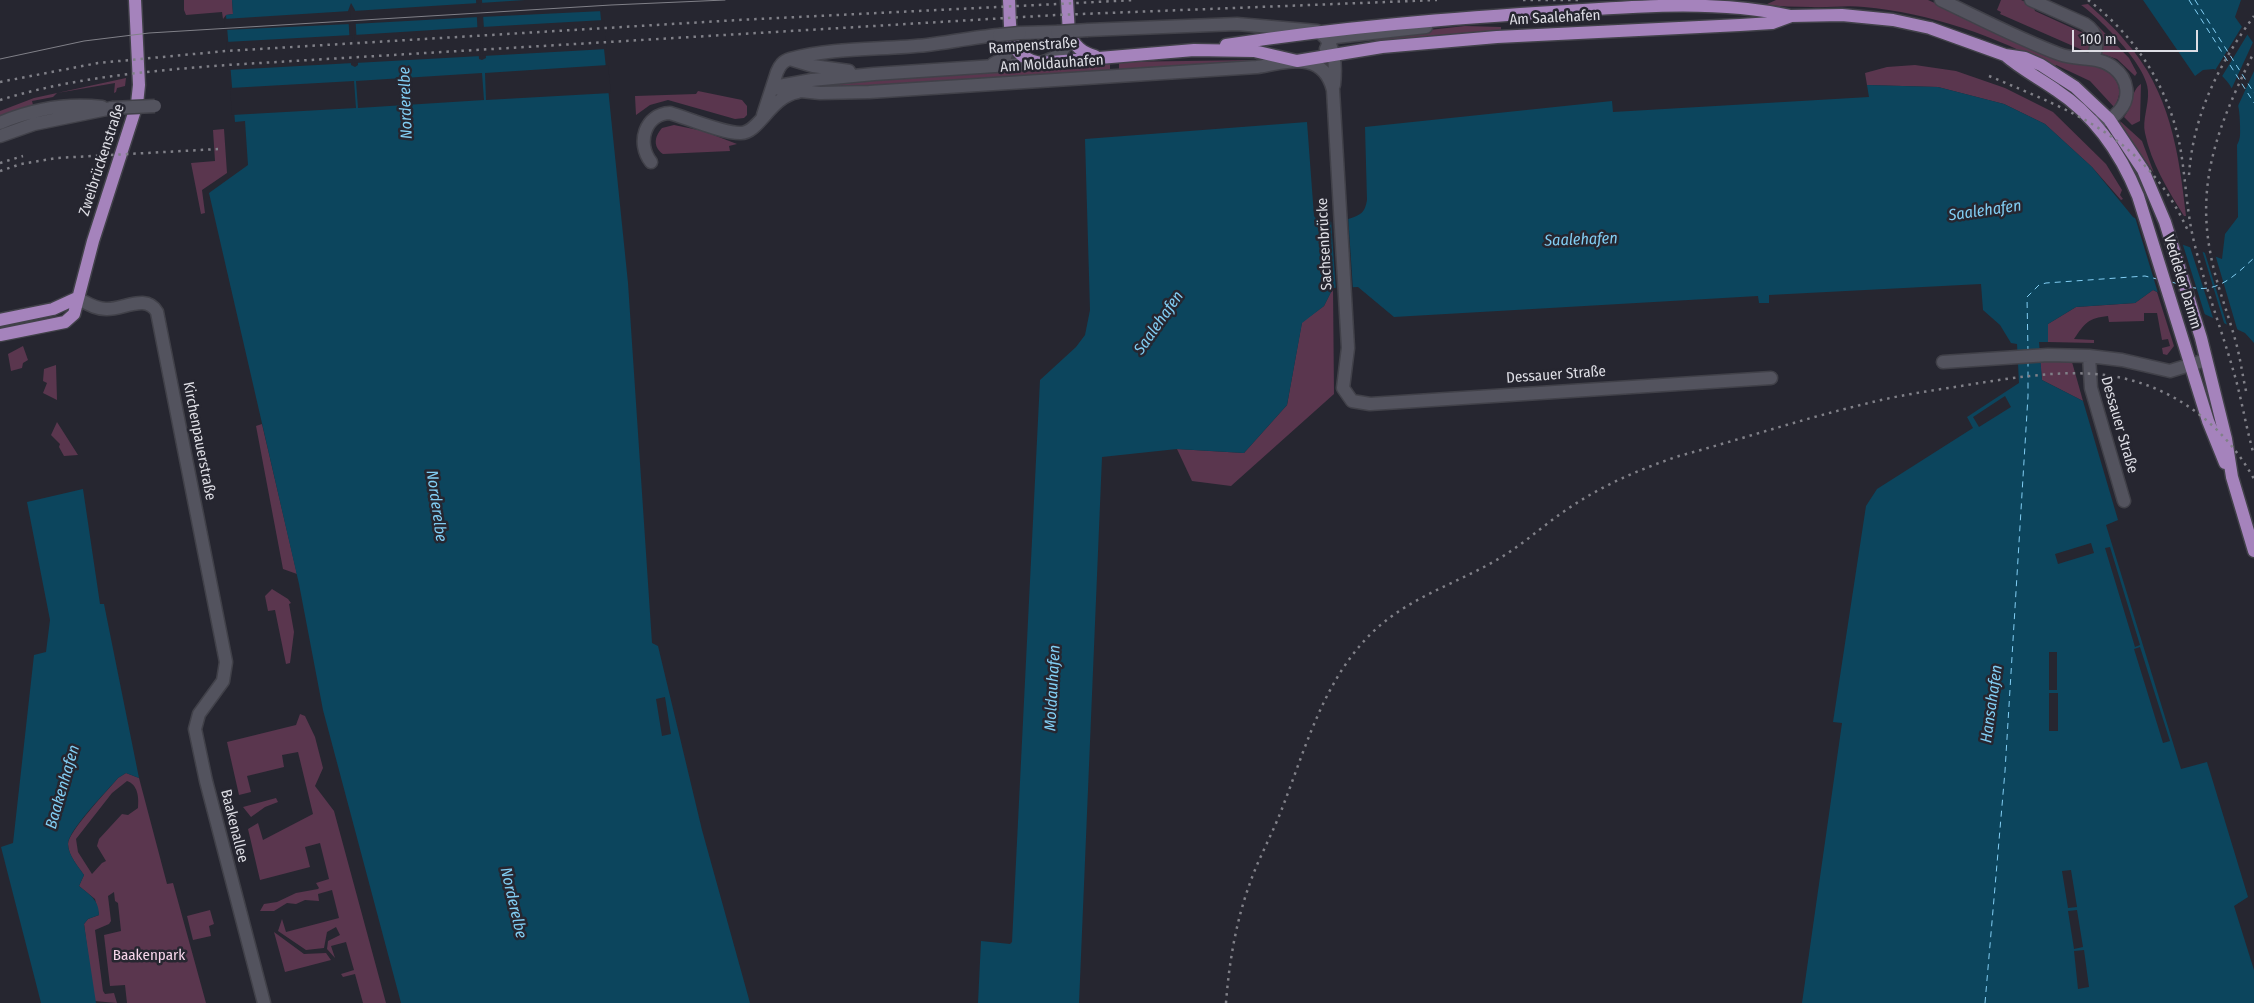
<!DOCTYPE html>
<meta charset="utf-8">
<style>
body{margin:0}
#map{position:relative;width:2254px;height:1003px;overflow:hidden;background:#262630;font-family:"Fira Sans Condensed",sans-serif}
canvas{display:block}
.scale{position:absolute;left:2072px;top:30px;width:126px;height:22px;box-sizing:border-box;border:2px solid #dedee5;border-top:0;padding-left:6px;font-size:15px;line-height:18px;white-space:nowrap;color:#dedee5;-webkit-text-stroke:4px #262630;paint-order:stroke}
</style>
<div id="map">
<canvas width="2254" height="1003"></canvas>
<div class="scale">100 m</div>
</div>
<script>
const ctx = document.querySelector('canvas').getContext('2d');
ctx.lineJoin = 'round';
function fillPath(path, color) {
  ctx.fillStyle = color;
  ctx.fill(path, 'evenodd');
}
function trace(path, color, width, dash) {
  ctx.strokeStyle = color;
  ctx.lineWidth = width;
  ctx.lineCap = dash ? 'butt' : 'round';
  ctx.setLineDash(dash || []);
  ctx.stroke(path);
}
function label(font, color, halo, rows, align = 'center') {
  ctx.font = font + ' "Fira Sans Condensed",sans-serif';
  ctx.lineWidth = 5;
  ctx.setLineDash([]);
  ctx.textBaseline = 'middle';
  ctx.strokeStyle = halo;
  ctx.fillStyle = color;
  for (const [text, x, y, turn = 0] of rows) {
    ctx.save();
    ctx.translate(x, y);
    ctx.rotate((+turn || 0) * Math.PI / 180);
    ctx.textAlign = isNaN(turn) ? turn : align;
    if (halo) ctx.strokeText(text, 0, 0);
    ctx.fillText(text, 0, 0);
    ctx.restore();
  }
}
const green = new Path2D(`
 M184 0H232L233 14 226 15 223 19 222 12 186 15 184 10Z
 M1776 0H1928L1987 26 2106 70C2119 80 2124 92 2114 107L2090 81 2056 65 2054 68C1997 36 1929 13 1864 7 1846 5 1828 8 1811 7 1795 7 1780 6 1765 5Z
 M2001 0H2021L2033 5 2035 11 2081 32 2087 30 2091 37 2089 53 2000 14 2001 12 1997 10Z
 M2088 4C2101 16 2115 28 2126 42 2170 91 2179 153 2186 216H2184C2168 190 2151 163 2145 133 2142 120 2149 105 2148 91 2148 67 2100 18 2081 5Z
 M1465 26 1501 27V33L1381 43 1366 37Z
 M2098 26 2129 58 2137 73 2135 76 2117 59 2102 54Z
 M1251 60V62L1119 71V62Z
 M1110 62V71L874 86 815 88 797 86Z
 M1915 65 1956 71 2005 88 2053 112 2106 164 2122 190 2120 195 2123 199 2121 200 2092 167 2045 124 2004 104 1938 87 1867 85 1865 73 1887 67Z
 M126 78 125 86 117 88 116 92 114 93 115 83 57 93 53 97 32 101 33 105 0 116V111L34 98Z
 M2141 84 2140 121 2132 125 2124 117C2132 108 2131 90 2141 84Z
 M698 91 742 100 747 106V115L744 118 735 119 668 100 650 105 636 115 635 96 696 94Z
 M2120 121 2142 141 2154 173 2122 128Z
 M674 125 703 131 737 144 729 146 730 151 663 154C653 147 654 137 662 128Z
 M224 129 227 173 202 190 205 213 201 214 191 163 215 161 213 130Z
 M1333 288 1334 394 1231 486 1192 481 1177 449 1244 453 1287 405 1302 322 1324 306Z
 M2153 290 2157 292 2174 346 2167 355 2163 354 2162 348 2170 346 2168 339 2162 340 2157 313H2144V321L2109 322 2108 316C2088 318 2085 323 2074 339L2094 340V343L2048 342V324L2076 307 2135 303Z
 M23 346 28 360 23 363 22 368 11 371 8 354Z
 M2040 361 2072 362 2083 401 2042 380Z
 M56 365 57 400 43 393 47 383 43 381 44 369Z
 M57 422 78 455 64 456 59 447 60 444 51 435Z
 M262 424 297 574 283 569 256 426Z
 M272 589 288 599 291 603 289 604 294 632 290 663 286 664 275 610 268 611 265 596Z
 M300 714 305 716 315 737 323 768 315 786 334 811 386 1003H363L355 974 343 977 341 974 354 970 346 942 331 946 335 958 327 949 328 941 340 935 336 927 327 932 324 948 306 950 278 931 282 919 286 932 339 918 332 890 318 894 319 901 305 900 296 904 287 903 274 911H260L264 904 277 902 296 893 318 889 319 888 316 883 329 879 320 843 305 847 310 867 260 880 248 829 258 823 263 840 313 814 298 752 282 755 284 767 247 776 251 792 239 795 227 742 296 725Z
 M126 773 139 778 167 884 173 883 206 1003H127L125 985 110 986 104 935 121 931 118 903 115 901 114 892 108 896 111 921 109 924 95 930 103 991 105 994 114 993 117 1003 94 1001 84 924 88 919 99 915 95 899 79 886 84 875C78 866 68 855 68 844 68 832 109 789 118 778ZM127 781C138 785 139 797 138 808L128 815 122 814 99 839 97 846 106 861 102 863 92 874 78 852 76 839 112 793Z
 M276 798 278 802 265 807 251 817 243 807Z
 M210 910 214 924 209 926 211 936 193 940 187 916Z
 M274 932 304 954 326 953 331 960 285 972Z`);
const water = new Path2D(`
 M232 0H476L479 59 482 60 486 58 482 0H599L628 283 652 643 658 646 702 830 750 1003H401L323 710 299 584 209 193 248 165 245 121 235 122 226 15 233 14ZM351 3 355 10 358 65 355 67 351 65 348 11Z
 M2143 0H2241L2235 17 2254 44V343L2245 333 2153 290 2135 303 2076 307 2048 324V342H2039L2042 380 2083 401 2118 520 2106 525 2181 769 2207 762 2248 897 2234 906 2254 970V1003H1802L1842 723 1833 722 1866 506 1877 489 1973 428 1967 417 2019 383 2017 344 2011 343 2000 325 1983 310 1981 284 1769 295V303H1759L1758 296 1394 317 1358 287 1333 288 1324 306 1302 323 1287 405 1244 453 1177 449 1102 457 1079 1003H978L981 941 1010 944 1012 942 1040 380 1076 347 1085 335 1090 310 1085 139 1307 122 1314 216 1317 220C1329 224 1349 221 1360 214 1365 211 1366 205 1367 200L1365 127 1612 101 1613 112 1869 97 1867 85 1938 87 2004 104 2045 124 2092 167 2133 217 2181 244 2222 259 2225 234 2238 217 2237 145C2241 138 2240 133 2240 125 2240 101 2234 84 2214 69L2203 70 2195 76Z
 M83 489 100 604H104L139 778 126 773 118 778C108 790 68 830 68 844 68 855 78 866 84 875L79 886C90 895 99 900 99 915L88 919 84 924 96 1003H41L1 847 13 843 34 655 46 652 50 620 27 502Z`);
const pier = new Path2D(`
 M525 0H602L603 11 481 17 480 3Z
 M479 3V17L353 24V11Z
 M350 11 351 24 225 30 224 19Z
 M604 20 607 49 483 56 482 27Z
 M2243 25 2249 32 2221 78 2214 72Z
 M480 27 481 56 355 63 354 35Z
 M352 35 353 63 228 70 226 42Z
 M2254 40V71L2238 106 2230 92Z
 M608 65 611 93 486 100 485 73Z
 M482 73 484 100 358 108 356 81Z
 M354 81 356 108 232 115 230 88Z
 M1348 215 1353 290 1336 291 1331 220Z
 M2135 217 2182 242 2205 315 2158 293Z
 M2190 247 2202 250 2225 326 2214 321Z
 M2204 250 2215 254 2238 332 2228 328Z
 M2005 396 2011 407 1979 427 1973 417Z
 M2091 543 2094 553 2058 564 2055 554Z
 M2110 547 2140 645 2135 647 2105 548Z
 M2140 647 2170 741 2163 743 2134 649Z
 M2049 652H2057V690H2049Z
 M2049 693H2058V731H2049Z
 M665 697 671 734 662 736 656 699Z
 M2071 870 2077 907 2068 908 2062 871Z
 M2077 910 2083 947 2074 949 2068 911Z
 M2084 950 2089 987 2078 989 2074 951Z`);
const ferry = new Path2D(`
 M2189 0 2254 103
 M2195 0 2254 93
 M2171 282 2179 284
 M2190 287C2218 294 2235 275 2254 258
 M2028 352 2027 297 2039 285 2046 283 2145 276 2157 279
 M1985 1003 2005 771 2028 396V363`);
const minor = new Path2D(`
 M1941 0C1979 18 2019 39 2059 54 2077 61 2099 55 2114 68 2128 79 2131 98 2119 111 2112 120 2103 122 2092 121
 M2031 0 2085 24C2099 33 2098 45 2093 59
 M1088 30 1237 24 1317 31C1336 41 1336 67 1334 85
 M1020 33 1057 32
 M1326 49 1330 40 1336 37 1426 27
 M793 60 813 66 849 71
 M993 64 1005 57 1011 38
 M779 86 812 80 874 74 1040 63C1057 58 1066 52 1069 34
 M772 88 820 93 869 92 1257 67C1288 62 1323 50 1333 90L1348 348 1343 388 1352 401 1370 404 1771 378
 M763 115 777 72C780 65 783 61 790 59 834 47 882 50 927 45 951 42 975 37 999 35
 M0 123C33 109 67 103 102 107
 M0 136 34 124 112 108
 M651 162C636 143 645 114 670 113 687 118 725 134 741 133 759 133 771 96 798 92
 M77 298C87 303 95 309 106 309 123 310 146 293 157 312L226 662 223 681 199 714 195 729 206 781 264 1003
 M2089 356 2091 388 2124 501
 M1943 362 2048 355 2089 356 2122 360 2170 371 2206 360`);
const major = new Path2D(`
 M1009 0C1011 29 1005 56 1040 63L1194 50 1254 51 1297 61 1382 47 1497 37 1740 25 1772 23 1791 16 1842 15 1893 20 1930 28 2005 55 2025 58 2041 65 2075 87 2109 119 2143 170 2165 222 2201 338 2226 439 2232 477 2254 551
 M1067 0 1069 34C1075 46 1082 53 1095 56
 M1226 45C1340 27 1454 18 1568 11 1641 6 1719 0 1791 16
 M2005 55C2021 69 2039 78 2056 90 2094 115 2121 154 2138 196L2208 421 2225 463
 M0 320 53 309 77 298
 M0 335 65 322 74 314 93 241 137 104 139 85 135 0`);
const tram = new Path2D(`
 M0 59 84 41 149 33 611 5 725 0`);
const rail = new Path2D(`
 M1523 0H1578
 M2088 0C2137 37 2171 91 2181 152 2186 183 2187 215 2195 246 2206 289 2222 331 2234 373 2242 400 2246 428 2254 455
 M1989 76C2077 113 2147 139 2189 233
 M0 82 98 63 226 51 738 20 1136 0
 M0 100C75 77 149 71 227 65L1056 15 1437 0
 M0 163 23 156
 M0 171 21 164 57 158 218 149
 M2189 175C2193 115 2219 64 2254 16
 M2246 391C2242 373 2240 356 2235 339 2227 310 2215 281 2210 251 2196 176 2222 118 2254 52
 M1226 1003C1229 963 1236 921 1250 883 1259 857 1273 833 1283 806 1307 744 1325 676 1376 629 1414 594 1465 581 1508 553 1529 539 1548 522 1569 508 1603 485 1640 469 1679 456 1742 439 1805 418 1869 403 1903 394 1938 390 1973 384 2025 376 2083 366 2134 381 2186 396 2228 432 2254 479`);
const minorBridge = new Path2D(`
 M1057 32 1088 30
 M999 35 1020 33
 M112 108 155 106`);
const streetNames = [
 ["Am Saalehafen",1555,18,-3],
 ["Rampenstraße",1033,46,-4],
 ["Am Moldauhafen",1052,64,-4],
 ["Zweibrückenstraße",102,160,-72],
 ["Sachsenbrücke",1325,244,-93],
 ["Veddeler Damm",2182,282,73],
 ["Dessauer Straße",1556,375,-4],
 ["Dessauer Straße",2119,425,74],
 ["Kirchenpauerstraße",199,441,79],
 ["Baakenallee",234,826,76]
];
const parkNames = [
 ["Baakenpark",149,956]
];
const waterNames = [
 ["Norderelbe",406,103,-92],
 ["Saalehafen",1985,211,-8],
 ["Saalehafen",1581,240,-2],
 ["Saalehafen",1159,323,-55],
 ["Norderelbe",436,506,82],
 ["Moldauhafen",1053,688,-87],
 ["Hansahafen",1992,704,-82],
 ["Baakenhafen",63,787,-74],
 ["Norderelbe",513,903,77]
];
fillPath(green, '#5a364e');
fillPath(water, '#0c455d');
fillPath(pier, '#262630');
trace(ferry, '#82cef4', 1, [6, 5]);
trace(minor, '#414149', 15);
trace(major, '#414149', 15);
trace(minor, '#53535e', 12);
trace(major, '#a583bc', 12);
trace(tram, '#808088', 1);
trace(rail, '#808088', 2.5, [2.5, 5]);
trace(minorBridge, '#414149', 15, []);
trace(minorBridge, '#53535e', 12);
label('15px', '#dedee5', '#262630', streetNames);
label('15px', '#f6d5ea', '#262630', parkNames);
label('italic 16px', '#82cef4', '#262630', waterNames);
</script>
